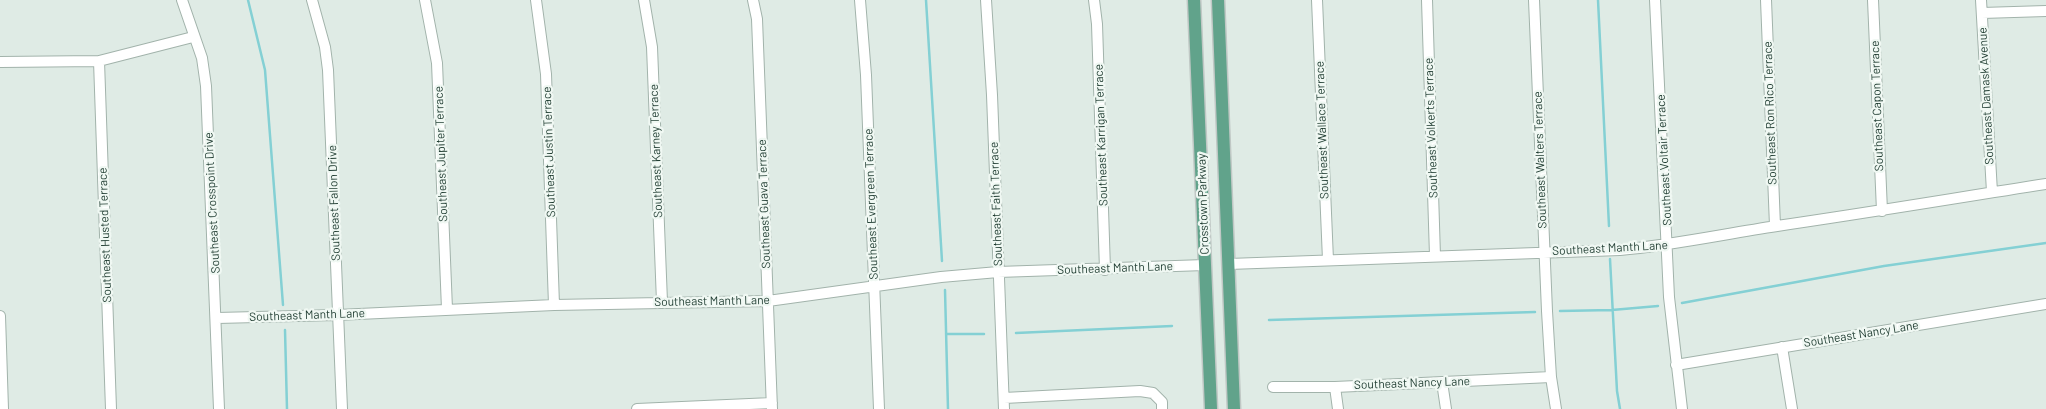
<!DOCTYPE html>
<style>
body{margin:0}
canvas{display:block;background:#dfebe5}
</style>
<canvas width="2046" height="409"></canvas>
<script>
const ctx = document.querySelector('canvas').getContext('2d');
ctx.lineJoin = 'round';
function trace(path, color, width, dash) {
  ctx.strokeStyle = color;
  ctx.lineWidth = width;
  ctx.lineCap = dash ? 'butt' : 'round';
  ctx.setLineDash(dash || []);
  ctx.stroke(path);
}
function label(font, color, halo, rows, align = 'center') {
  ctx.font = font + ' Barlow,sans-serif';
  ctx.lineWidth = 4.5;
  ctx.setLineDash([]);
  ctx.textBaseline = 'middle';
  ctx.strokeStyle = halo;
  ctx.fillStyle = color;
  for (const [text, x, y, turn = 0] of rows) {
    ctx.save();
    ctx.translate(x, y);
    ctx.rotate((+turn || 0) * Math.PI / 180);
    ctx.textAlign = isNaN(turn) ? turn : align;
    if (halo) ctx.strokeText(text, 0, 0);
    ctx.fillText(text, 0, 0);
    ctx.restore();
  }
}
const stream = new Path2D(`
 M248 0 265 70 283 305
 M926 0 942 261
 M1598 0 1609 226
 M1610 259 1617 391 1620 409
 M945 290 948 409
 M1682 303 1884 266 2046 243
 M1560 311 1612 310 1658 306
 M1269 320 1535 312
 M285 330 287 409
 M1016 333 1172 326
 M946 334H984`);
const minor = new Path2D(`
 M182 0 202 58 206 86 219 409
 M312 0 325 47 328 70 342 409
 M425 0 437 63 447 309
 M536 0 546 74 554 305
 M644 0 652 47 662 302
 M753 0 757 19 772 409
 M860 0 866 75 879 409
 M986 0 992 95 1004 409
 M1094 0 1097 24 1105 270
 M1317 0 1328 260
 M1427 0 1435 256
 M1534 0 1547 311 1551 377 1556 409
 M1655 0 1669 297 1682 409
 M1766 0 1775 226
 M1873 0 1882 211
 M1981 0 1992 192
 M1982 13 2046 11
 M99 61 111 409
 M0 62 99 61 193 37
 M1229 264 1620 250C1673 245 1724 234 1777 226 1867 213 1956 198 2046 184
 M0 316 3 409
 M217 318 337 315 554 305 768 301 941 277 998 272 1205 265
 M1782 347 1792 409
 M1676 365 2046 304
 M1442 382 1446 409
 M1273 387H1335L1551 377
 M1335 387 1338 409
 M1004 398 1140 391 1153 393 1162 402V409
 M637 409 772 403`);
const major = new Path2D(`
 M1194 0 1211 409
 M1218 0 1234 409`);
const streetNames = [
 ["Southeast Damask Avenue",1986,96,-93],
 ["Southeast Capon Terrace",1877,106,-92],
 ["Southeast Ron Rico Terrace",1770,113,-92],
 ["Southeast Volkerts Terrace",1431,128,-92],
 ["Southeast Wallace Terrace",1322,130,-92],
 ["Southeast Karrigan Terrace",1101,135,-92],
 ["Southeast Karney Terrace",656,151,-92],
 ["Southeast Justin Terrace",549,152,-92],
 ["Southeast Jupiter Terrace",441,154,-92],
 ["Southeast Walters Terrace",1540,160,-92],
 ["Southeast Voltair Terrace",1664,160,-93],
 ["Southeast Crosspoint Drive",212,203,-93],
 ["Southeast Fallon Drive",334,203,-92],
 ["Southeast Guava Terrace",764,204,-92],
 ["Southeast Evergreen Terrace",871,204,-92],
 ["Southeast Faith Terrace",996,204,-92],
 ["Crosstown Parkway",1203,204,-92],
 ["Southeast Husted Terrace",105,235,-92],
 ["Southeast Manth Lane",1610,248,-3],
 ["Southeast Manth Lane",1115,268,-2],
 ["Southeast Manth Lane",712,301,-1],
 ["Southeast Manth Lane",307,315,-2],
 ["Southeast Nancy Lane",1861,334,-9],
 ["Southeast Nancy Lane",1412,383,-2]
];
trace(stream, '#84d0d4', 2.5);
trace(minor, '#a2b3ab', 12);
trace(major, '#c0c8c5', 15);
trace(minor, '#fff', 10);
trace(major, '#61a38b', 12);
label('12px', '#1f3c31', '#f0f8f3', streetNames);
</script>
